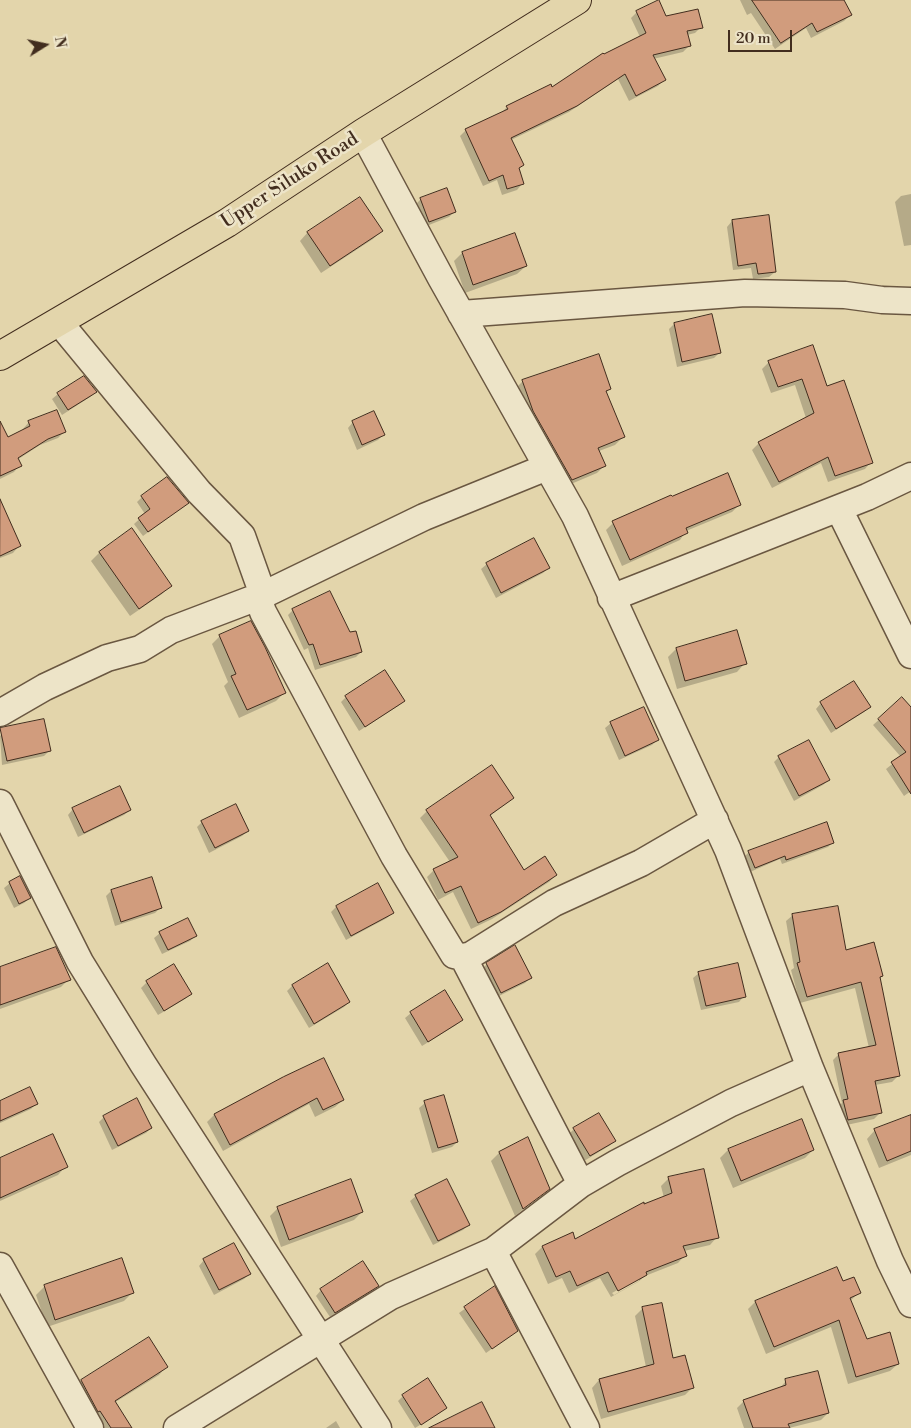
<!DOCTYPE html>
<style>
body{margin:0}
#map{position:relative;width:911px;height:1428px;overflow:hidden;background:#e3d5ab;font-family:"Libre Bodoni",serif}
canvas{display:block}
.north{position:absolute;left:20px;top:20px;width:50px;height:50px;-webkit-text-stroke:4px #ede4c8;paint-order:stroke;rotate:80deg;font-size:14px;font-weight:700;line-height:20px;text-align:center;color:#422d1e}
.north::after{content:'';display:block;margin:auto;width:18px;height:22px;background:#422d1e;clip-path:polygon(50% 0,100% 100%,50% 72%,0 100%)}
.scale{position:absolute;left:728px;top:30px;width:64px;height:22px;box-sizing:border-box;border:2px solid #422d1e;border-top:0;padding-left:6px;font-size:15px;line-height:18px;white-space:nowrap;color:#422d1e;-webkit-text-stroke:4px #ede4c8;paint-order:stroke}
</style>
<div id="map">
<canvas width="911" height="1428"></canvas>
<div class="north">N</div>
<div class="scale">20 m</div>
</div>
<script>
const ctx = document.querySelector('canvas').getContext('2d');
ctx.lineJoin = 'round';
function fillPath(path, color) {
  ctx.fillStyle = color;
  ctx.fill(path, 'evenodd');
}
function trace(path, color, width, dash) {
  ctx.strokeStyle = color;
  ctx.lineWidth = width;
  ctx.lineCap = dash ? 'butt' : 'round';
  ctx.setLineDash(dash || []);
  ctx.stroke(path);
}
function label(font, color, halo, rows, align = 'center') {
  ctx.font = font + ' "Libre Bodoni",serif';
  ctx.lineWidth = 5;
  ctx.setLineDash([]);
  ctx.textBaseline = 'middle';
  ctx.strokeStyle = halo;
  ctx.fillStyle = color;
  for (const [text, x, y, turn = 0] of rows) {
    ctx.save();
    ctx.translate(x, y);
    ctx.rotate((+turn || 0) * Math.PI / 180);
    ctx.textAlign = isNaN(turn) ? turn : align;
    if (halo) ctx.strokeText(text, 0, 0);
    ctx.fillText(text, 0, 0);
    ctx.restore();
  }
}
const shadow = new Path2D(`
 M740 0H843L850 15 844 21 811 38 806 28 775 49 751 13 747 15Z
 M637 12 701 27 695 33 687 35 689 46 683 52 653 59 664 80 658 86 629 101 618 79 569 112 511 140 522 165 518 169 522 184 517 190 502 195 497 180 483 186 460 136 466 130 501 113 507 107 552 89 603 56 640 37 631 18Z
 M911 194V245L904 246 895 202 901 196Z
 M421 199 455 211 449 217 424 227 416 204Z
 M732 221 775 272 769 277 753 279 751 268 733 270 727 227Z
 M381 231 373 239 321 273 300 241 308 232Z
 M515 235 526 266 517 274 465 293 454 261 462 253Z
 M674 324 719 353 714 358 677 367 669 329Z
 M769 362 826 387 871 462 865 469 828 482 821 463 772 488 752 450 759 443 806 418 795 385 771 393 762 369Z
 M523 381 609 389 606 393 623 437 615 445 599 451 605 465 597 473 564 487 515 389Z
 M95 392 90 397 62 415 52 399 58 394Z
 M29 422 64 432 58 438 40 445 17 460 20 465 14 472 0 479V442L23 431V429Z
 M353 422 383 435 378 440 357 450 348 428Z
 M142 497 187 503 143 536 134 524 145 514 137 502Z
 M671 498 739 505 732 512 686 531 680 540 622 566 606 530 613 523Z
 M0 502 19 546 13 553 0 558Z
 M131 530 170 585 162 594 130 616 91 561 99 553Z
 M487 564 548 568 543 573 496 598 481 569Z
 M293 610 349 634 361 652 356 657 315 670 308 648 304 650 288 615Z
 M220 636 284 693 276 701 239 718 224 686 228 682 212 644Z
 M676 649 745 663 737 672 677 689 668 657Z
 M853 683 869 707 864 712 831 733 816 709 821 703Z
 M346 697 403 701 398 706 359 731 341 702Z
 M902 699 911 709V791L904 796 886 769 901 757 873 725Z
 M611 723 657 740 652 745 619 760 605 728Z
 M2 734 49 751 44 756 2 765 0 736Z
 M779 757 829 780 823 785 794 801 774 762Z
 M513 798 490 816 524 872 556 875 549 882 492 919 471 929 453 892 438 900 427 877 434 870 450 862 420 818 427 811Z
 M73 809 130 810 124 815 78 837 68 815Z
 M202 822 248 831 242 836 209 853 197 827Z
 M833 842 828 847 782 864 780 859 750 872 744 857 749 852Z
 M151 879 160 908 155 913 115 926 106 896 111 891Z
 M10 883 30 898 24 903 14 908 4 888Z
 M378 885 393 913 387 918 346 940 331 912 336 907Z
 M793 915 882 976 879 979 899 1075 892 1082 875 1085 880 1113 874 1119 842 1126 837 1108 842 1103 833 1060 839 1054 869 1048 855 988 800 1003 791 970 794 968 786 921Z
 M160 933 196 935 190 941 162 954 154 938Z
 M487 964 530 978 525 983 495 998 482 969Z
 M327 965 349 1002 344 1007 309 1028 287 991 292 986Z
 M174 966 190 994 185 999 158 1015 141 988 147 982Z
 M0 968 69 979 61 987 0 1009Z
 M699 973 744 996 739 1002 701 1010 693 978Z
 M445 992 461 1019 456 1025 422 1046 405 1018 411 1013Z
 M283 1078 343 1100 335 1107 315 1117 309 1104 223 1151 207 1122 214 1115Z
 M0 1102 36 1104 31 1109 0 1123Z
 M425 1103 457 1142 452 1147 432 1153 419 1108Z
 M911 1116V1155L879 1168 867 1139 875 1130Z
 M104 1117 151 1128 146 1133 112 1150 99 1122Z
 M801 1120 813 1150 805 1158 733 1188 720 1158 728 1150Z
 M574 1129 614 1141 609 1146 584 1161 569 1134Z
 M499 1153 548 1189 515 1216 491 1161Z
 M0 1159 66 1166 58 1175 0 1201Z
 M669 1178 717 1237 710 1245 684 1251 685 1255 678 1263 645 1276 638 1282 611 1297 600 1278 569 1293 562 1278 548 1284 535 1254 542 1247 572 1234 575 1240 664 1198 661 1186ZM639 1278V1281L614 1295 612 1293Z
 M416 1196 468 1225 463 1230 433 1245 410 1201Z
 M278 1208 362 1212 354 1220 281 1247 270 1216Z
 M121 1260 132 1293 124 1301 47 1327 36 1295 44 1287Z
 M204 1260 249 1274 244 1279 214 1295 199 1266Z
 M363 1262 378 1285 373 1291 330 1317 316 1296 321 1290Z
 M836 1268 842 1283 859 1293 850 1301 866 1341 898 1364 890 1371 848 1384 831 1327 766 1354 748 1309 755 1302Z
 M494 1288 517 1331 486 1353 459 1313Z
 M643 1308 672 1360 692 1388 685 1395 601 1419 592 1388 599 1380 646 1367 635 1316Z
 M148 1339 166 1367 159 1375 114 1403 130 1428H99L74 1389 82 1381Z
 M786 1381 828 1413 821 1420 789 1428H744L737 1408 744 1401 779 1389Z
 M403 1396 445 1408 440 1413 415 1428 398 1401Z
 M336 1421 340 1428H326Z`);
const building = new Path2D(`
 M659 0 666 16 698 9 703 28 687 31 691 46 653 55 666 80 636 96 625 74 577 106 511 138 524 165 519 168 524 184 507 189 503 175 489 181 465 129 508 109 506 106 551 84 552 87 603 53 604 54 646 33 636 11Z
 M752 0H844L852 15 817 32 812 23 781 43Z
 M447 188 456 212 429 222 420 198Z
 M360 197 383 231 330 266 307 232Z
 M769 215 776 272 758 274 756 263 738 266 732 220Z
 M515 233 527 266 473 285 462 252Z
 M712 314 721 353 682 362 674 323Z
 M813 345 827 386 844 380 873 463 835 476 828 457 779 482 758 442 814 413 802 379 778 387 768 361Z
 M599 354 611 389 606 391 625 437 598 448 606 466 572 480 533 411 522 380Z
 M84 376 97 392 68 410 57 393Z
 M57 410 66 432 48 439 18 458 22 466 0 476V421L8 437 30 426 28 421Z
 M374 411 385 435 362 445 352 421Z
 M728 473 741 505 686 528 688 533 630 560 612 521 671 495 672 496Z
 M167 477 189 503 148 532 138 518 150 509 141 496Z
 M0 499 21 546 0 556Z
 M132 528 172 586 139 609 99 552Z
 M534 538 550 568 501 593 486 563Z
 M330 591 350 632 356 631 362 652 320 665 313 644 309 645 292 609Z
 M251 621 265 647 286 693 247 710 231 676 236 674 219 635Z
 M737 630 747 664 685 681 676 648Z
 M385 670 405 701 365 727 345 696Z
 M854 681 871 707 836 729 820 702Z
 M902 697 911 707V794L891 762 906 752 878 719Z
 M644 707 659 740 625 756 610 722Z
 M44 719 51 751 7 761 0 728Z
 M809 740 830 780 799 796 778 756Z
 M492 765 514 798 490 815 524 870 545 856 557 875 501 912 478 923 461 886 445 893 433 869 458 857 426 810Z
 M120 786 131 810 84 833 72 808Z
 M236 804 249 831 215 848 201 821Z
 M827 822 834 843 786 860 785 856 755 868 748 851Z
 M20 876 31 898 19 904 9 882Z
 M152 877 162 908 121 922 111 890Z
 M378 883 394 913 351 936 336 906Z
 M838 906 846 950 874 942 883 976 880 977 900 1076 875 1081 882 1113 848 1120 843 1100 848 1099 838 1053 876 1045 861 982 807 997 797 963 800 962 792 914Z
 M188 918 197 936 168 950 159 932Z
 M515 945 532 978 501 993 486 963Z
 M56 947 71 980 0 1005V967Z
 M328 963 350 1002 314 1024 292 985Z
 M738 963 746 997 706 1006 698 972Z
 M174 964 192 994 164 1011 146 981Z
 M445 990 463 1020 428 1042 410 1012Z
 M324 1058 344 1100 323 1110 317 1098 230 1145 214 1114 283 1077Z
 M30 1087 38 1104 0 1121V1101Z
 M444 1095 458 1142 438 1148 424 1101Z
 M137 1098 152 1128 118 1146 103 1116Z
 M599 1113 616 1141 590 1156 573 1128Z
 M911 1115V1151L887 1161 874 1129Z
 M802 1119 814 1150 741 1181 728 1149Z
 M53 1134 68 1167 0 1198V1158Z
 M528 1137 550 1189 523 1209 499 1152Z
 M704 1169 719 1238 683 1246 687 1256 646 1272 647 1275 618 1291 608 1272 577 1286 570 1271 556 1277 542 1246 573 1232 575 1239 644 1202V1204L672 1193 668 1177Z
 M351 1179 363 1212 289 1240 277 1207Z
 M447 1179 470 1225 438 1241 415 1195Z
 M234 1243 251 1274 219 1290 203 1259Z
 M122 1258 134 1293 55 1320 44 1285Z
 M363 1261 379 1286 335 1313 320 1289Z
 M837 1267 843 1281 854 1277 861 1293 850 1298 867 1339 890 1332 899 1364 856 1377 839 1320 774 1347 755 1301Z
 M495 1286 518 1331 492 1349 464 1307Z
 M662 1303 673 1358 685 1355 694 1388 608 1412 599 1379 654 1364 642 1307Z
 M149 1337 168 1367 115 1401 132 1428H111L100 1411 98 1412 81 1380Z
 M818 1371 829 1413 788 1424 790 1428H753L743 1400 786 1385 785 1379Z
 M428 1378 447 1408 421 1425 402 1395Z
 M482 1402 495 1428H429Z`);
const minor = new Path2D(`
 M363 133 441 278 575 516 728 850 810 1068 890 1261 911 1304
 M461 314 745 293 845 295 882 300 911 301
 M547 467 424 517 263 595 260 603 263 612 394 856 454 955 463 957 471 955 554 903 641 863 715 820
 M839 509 911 655
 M611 598 867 497 911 476
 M0 713 45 687 107 658 140 649 171 630 263 595 242 536 199 492 59 322
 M0 803 80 962 143 1064 378 1428
 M463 957 581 1184
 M493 1251 586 1428
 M0 1266 90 1428
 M177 1428 391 1296 493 1251 581 1184 617 1163 731 1103 810 1068`);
const major = new Path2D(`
 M0 356 227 223 363 133 577 0`);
const streetNames = [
 ["Upper Siluko Road",290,181,-33]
];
fillPath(shadow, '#0003');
fillPath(building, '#d19c7d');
trace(building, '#422d1e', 1);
trace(minor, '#6a5741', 29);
trace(major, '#422d1e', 30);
trace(minor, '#ede4c8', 26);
trace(major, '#e3d5ab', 28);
label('19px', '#422d1e', '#ede4c8', streetNames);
</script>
